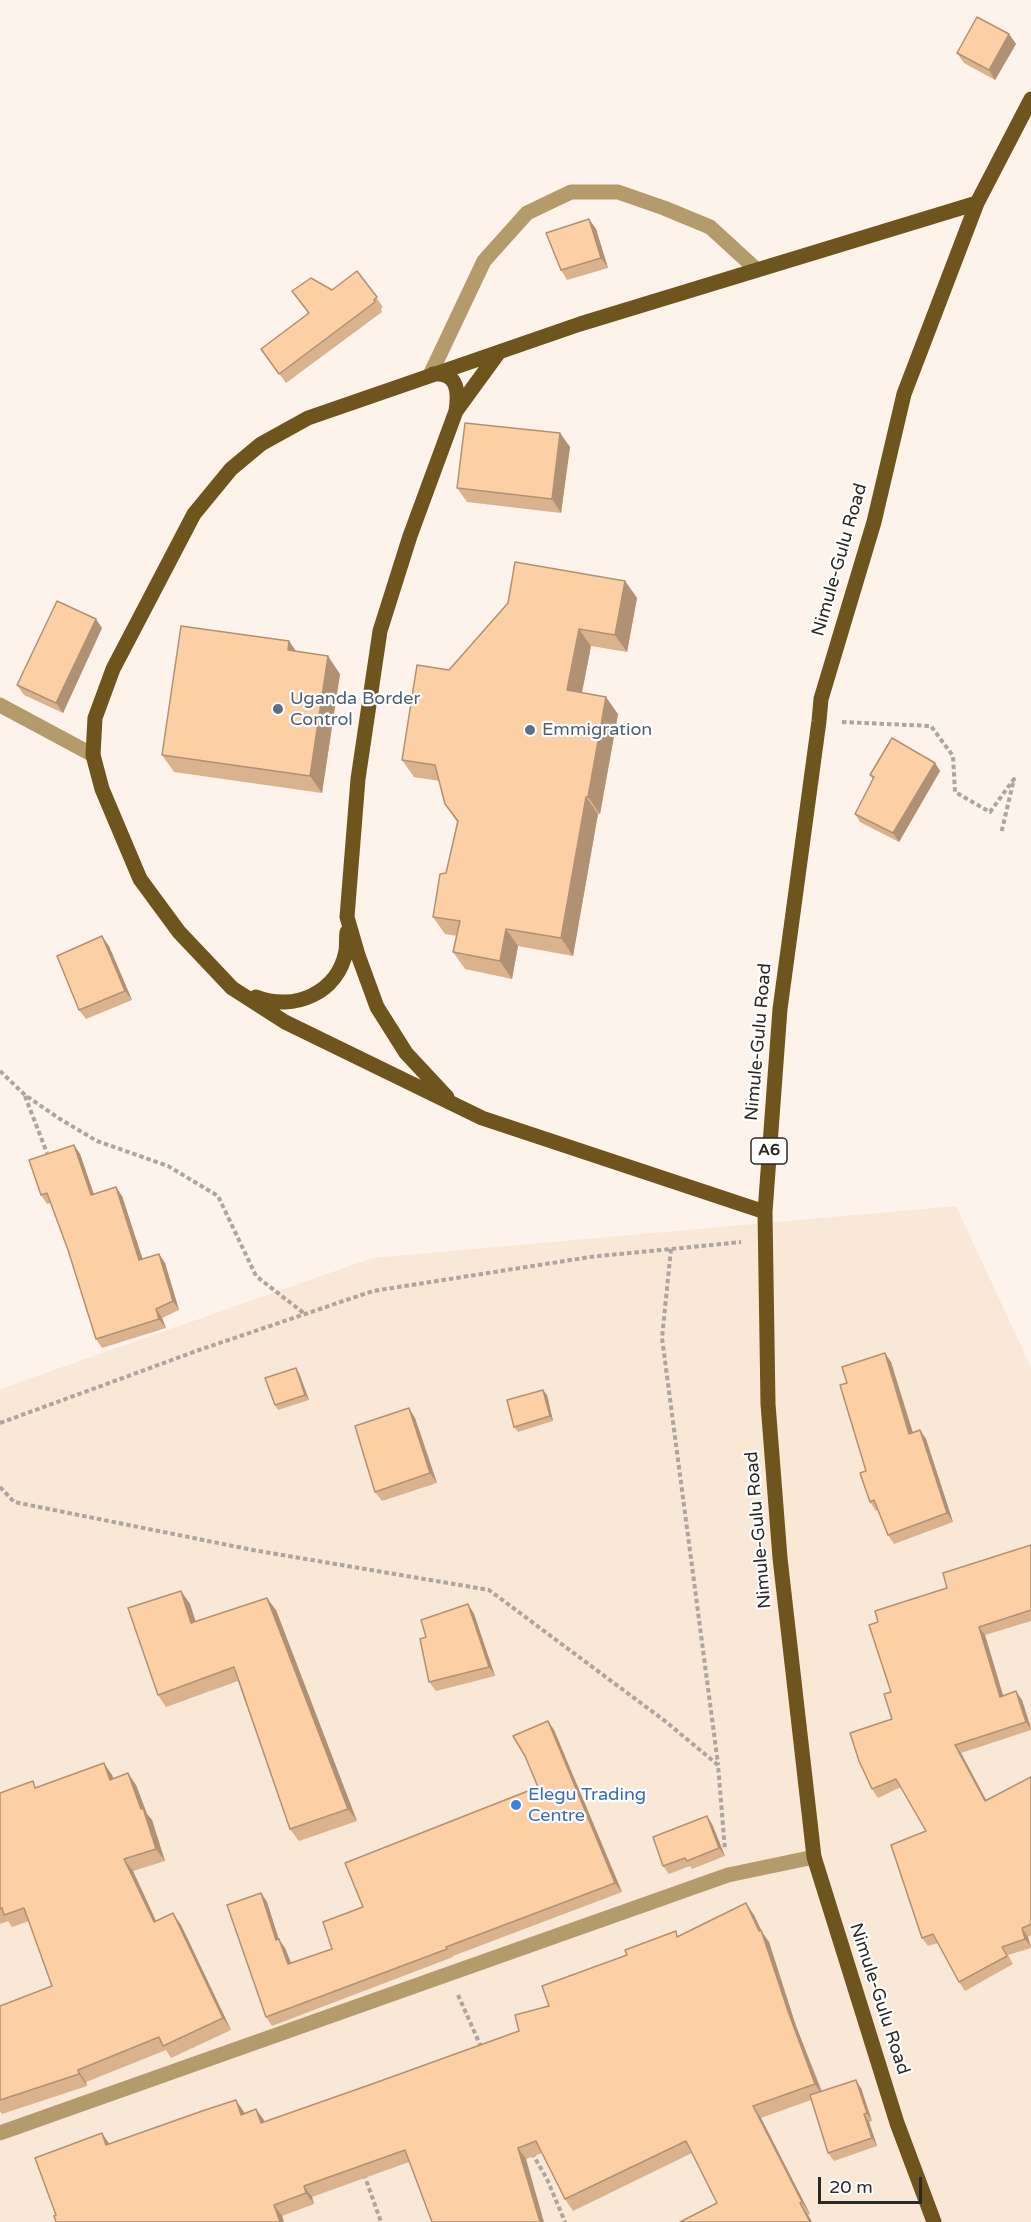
<!DOCTYPE html>
<style>
body{margin:0}
#map{position:relative;width:1031px;height:2222px;overflow:hidden;background:#fef3ea;font-family:"Varela Round",sans-serif}
canvas{display:block}
.scale{position:absolute;left:818px;top:2177px;width:104px;height:27px;box-sizing:border-box;border:3px solid #2c2825;border-top:0;padding-left:8px;font-size:18px;line-height:21px;white-space:nowrap;color:#2c2825;-webkit-text-stroke:4px #fff;paint-order:stroke}
</style>
<div id="map">
<canvas width="1031" height="2222"></canvas>
<div class="scale">20 m</div>
</div>
<script>
const ctx = document.querySelector('canvas').getContext('2d');
ctx.lineJoin = 'round';
function fillPath(path, color) {
  ctx.fillStyle = color;
  ctx.fill(path, 'evenodd');
}
function trace(path, color, width, dash) {
  ctx.strokeStyle = color;
  ctx.lineWidth = width;
  ctx.lineCap = dash ? 'butt' : 'round';
  ctx.setLineDash(dash || []);
  ctx.stroke(path);
}
function label(font, color, halo, rows, align = 'center') {
  ctx.font = font + ' "Varela Round",sans-serif';
  ctx.lineWidth = 4.5;
  ctx.setLineDash([]);
  ctx.textBaseline = 'middle';
  ctx.strokeStyle = halo;
  ctx.fillStyle = color;
  for (const [text, x, y, turn = 0] of rows) {
    ctx.save();
    ctx.translate(x, y);
    ctx.rotate((+turn || 0) * Math.PI / 180);
    ctx.textAlign = isNaN(turn) ? turn : align;
    if (halo) ctx.strokeText(text, 0, 0);
    ctx.fillText(text, 0, 0);
    ctx.restore();
  }
}
const commercial = new Path2D(`
 M956 1206 1031 1367V2222H0V1389L372 1258Z`);
const path = new Path2D(`
 M842 722 931 726 953 756 955 792 990 812 1014 779 1001 834
 M0 1071 25 1095 60 1119 97 1141 168 1166 218 1196 256 1276 305 1314
 M25 1096 47 1153
 M671 1249 662 1338 718 1764
 M0 1423 199 1350 373 1291 590 1257 741 1242
 M0 1487 14 1502 253 1550 489 1590 665 1721 718 1765 725 1850
 M458 1995 482 2049
 M532 2153 547 2179 565 2222
 M364 2174 381 2222`);
const minor = new Path2D(`
 M430 375 484 261 527 213 571 192H618L664 208 710 227 757 270
 M0 705 93 755
 M0 2133 728 1875 814 1857`);
const major = new Path2D(`
 M433 374C458 372 459 392 456 411
 M256 997C294 1012 338 993 346 951 347 945 346 938 347 932
 M447 1097 406 1053 377 1007 358 955 347 917 358 779 380 631 410 536 456 411 499 352
 M765 1212 482 1118 285 1022 232 988 179 932 140 879 102 789 93 755 95 718 113 669 194 514 231 469 261 444 308 418 580 324 977 203
 M934 2222 897 2123 814 1857 780 1558 768 1404 765 1212 780 1009 819 721 821 699 874 522 904 394 977 203 1031 99`);
const wall = new Path2D(`
 M1009 34 1016 44 995 80 964 63 957 53Z
 M589 219 596 229 608 268 567 280 561 270Z
 M357 271 383 307 381 309 382 312 286 383 261 349 308 313 292 291 332 290Z
 M560 433 570 447 561 513 467 502 457 488Z
 M625 581 637 598 627 652 591 646 582 693 618 714 600 814H598L573 956 518 946 512 979 465 969 453 952 457 936 445 934 433 917 446 873 457 822 445 804 439 781 414 777 402 760 449 670Z
 M102 628 63 713 24 695 17 685Z
 M289 641 296 651 340 674 322 793 174 772 162 755Z
 M935 763 940 771 899 842 860 822 855 814 873 779 870 775Z
 M109 946 132 1000 86 1019 79 1010Z
 M74 1145 80 1154 94 1194 122 1196 142 1259 159 1254 165 1263 179 1310 162 1318 166 1328 102 1348 96 1339 68 1250 51 1203 47 1204 41 1195Z
 M891 1362 913 1433 920 1430 926 1439 953 1522 894 1544 888 1535 878 1510 876 1511 870 1502 866 1471 847 1383Z
 M299 1373 309 1400 278 1410 275 1405Z
 M547 1395 553 1421 518 1432 514 1427Z
 M415 1418 437 1483 382 1501 375 1492Z
 M1031 1545V1621L985 1635 1003 1696 1022 1700 1031 1727V1730L961 1753 986 1800 1031 1777V1935L1028 1937 1031 1948 1008 1955 1013 1964 965 1991 959 1982 938 1943 928 1946 922 1938 926 1831 901 1787 878 1798 872 1789 892 1719 891 1692 878 1622Z
 M181 1591 190 1604 196 1622 276 1610 357 1821 299 1841 290 1829 238 1681 166 1707 158 1695Z
 M468 1604 474 1614 495 1676 436 1691 429 1682 426 1637Z
 M548 1721 554 1730 622 1892 453 1956V1957L272 2026 266 2017 261 1893 267 1902 279 1940 285 1948 291 1963 332 1949 363 1907 538 1787Z
 M112 1775 114 1779 136 1785 147 1814 152 1820 165 1861 133 1871 156 1921 173 1913 181 1925 231 2030 171 2058 166 2050 86 2082 87 2086 2 2114 0 2111V2006L52 1986 29 1921 12 1927 8 1921 0 1924V1793Z
 M712 1824 725 1856 692 1869 690 1866 669 1874 663 1866Z
 M754 1915 762 1932 769 1942 796 2026 822 2091 861 2088 872 2121 869 2122 877 2146 834 2161 828 2153 811 2100 761 2118 810 2214 808 2215 812 2222H680L717 2203 692 2153 573 2211 565 2199 542 2153 526 2159 409 2162 312 2197 314 2204 282 2216 284 2222H56V2215L109 2144 244 2112 245 2113 256 2109 265 2122 372 2084 519 2031 549 2006 679 1936Z`);
const shadedWall = new Path2D(`
 M1009 34 1016 44 995 80 989 70Z
 M589 219 596 229 608 268 601 258Z
 M560 433 570 447 561 513 552 499Z
 M625 581 637 598 627 652 615 635Z
 M96 619 102 628 63 713 56 703Z
 M579 629 591 646 579 707 567 690Z
 M289 641 301 659 288 650Z
 M328 656 340 674 322 793 310 776Z
 M606 697 618 714 600 814 588 797Z
 M935 763 940 771 899 842 893 833Z
 M586 797 598 814 573 956 561 938Z
 M506 929 518 946 512 979 500 961Z
 M102 936 109 946 132 1000 125 991Z
 M74 1145 80 1154 97 1204 91 1195Z
 M116 1187 122 1196 146 1269 139 1260Z
 M159 1254 165 1263 179 1310 173 1301Z
 M156 1309 162 1318 166 1328 159 1319Z
 M885 1353 891 1362 916 1443 909 1434Z
 M296 1368 299 1373 309 1400 305 1395Z
 M543 1390 547 1395 553 1421 550 1416Z
 M409 1408 415 1418 437 1483 430 1473Z
 M920 1430 926 1439 953 1522 947 1513Z
 M181 1591 190 1604 200 1636 191 1623Z
 M267 1598 276 1610 357 1821 348 1809Z
 M468 1604 474 1614 495 1676 489 1667Z
 M979 1627 985 1635 1006 1705 1000 1697Z
 M1016 1691 1022 1700 1031 1729 1026 1722Z
 M548 1721 554 1730 622 1892 615 1883Z
 M955 1745 961 1753 991 1809 985 1801Z
 M104 1763 112 1775 118 1792 110 1780Z
 M128 1773 136 1785 147 1814 152 1820 165 1861 156 1849Z
 M707 1816 712 1824 725 1856 719 1848Z
 M124 1859 133 1871 162 1934 154 1922Z
 M261 1893 267 1902 279 1940 285 1948 295 1973 288 1964 276 1940Z
 M746 1903 754 1915 762 1932 769 1942 796 2026 823 2096 815 2084 789 2014 759 1931Z
 M173 1913 181 1925 231 2030 223 2018Z
 M1022 1928 1028 1937 1031 1947 1025 1939Z
 M78 2070 86 2082 87 2086 79 2074Z
 M856 2080 861 2088 872 2121 867 2113Z
 M236 2100 244 2112 249 2126 241 2115Z
 M753 2106 761 2118 810 2214 802 2202Z
 M256 2109 264 2120 269 2135 261 2123Z
 M864 2114 869 2122 877 2146 872 2138Z
 M102 2133 110 2145H106Z
 M518 2148 526 2159 544 2222H540Z
 M304 2186 312 2197 314 2204 306 2193Z
 M800 2203 808 2215 812 2222H810Z
 M274 2205 282 2216 284 2222H280Z`);
const building = new Path2D(`
 M977 17 1009 34 989 70 957 53Z
 M589 219 601 258 561 270 546 233Z
 M357 271 377 297 374 300 375 302 279 374 261 349 309 313 292 291 311 278 332 290Z
 M465 423 560 433 552 499 457 488Z
 M515 562 625 581 615 635 579 629 567 690 606 697 588 797H586L561 938 506 929 500 961 453 952 460 921 433 917 440 874 446 873 458 821 445 804 435 765 402 760 417 665 449 670 508 603Z
 M57 601 96 619 56 703 17 685Z
 M181 626 289 641 288 650 328 656 310 776 162 755Z
 M892 738 935 763 893 833 855 814 874 777 870 775Z
 M102 936 125 991 79 1010 57 956Z
 M74 1145 91 1195 116 1187 139 1260 159 1254 173 1301 156 1309 159 1319 96 1339 68 1250 47 1193 41 1195 29 1160Z
 M885 1353 909 1434 920 1430 947 1513 888 1535 874 1500 870 1502 860 1473 866 1471 840 1385 847 1383 842 1367Z
 M296 1368 305 1395 275 1405 265 1378Z
 M543 1390 550 1416 514 1427 507 1400Z
 M409 1408 430 1473 375 1492 355 1426Z
 M1031 1545V1610L979 1627 1000 1697 1016 1691 1026 1722 955 1745 985 1801 1031 1777V1924L1022 1928 1025 1939 1002 1947 1007 1956 959 1982 933 1934 922 1938 891 1845 926 1831 896 1779 872 1789 859 1761 850 1733 892 1719 884 1694 891 1692 869 1625 878 1622 875 1611 947 1588 943 1573Z
 M181 1591 191 1623 267 1598 348 1809 290 1829 234 1667 158 1695 128 1608Z
 M468 1604 489 1667 429 1682 420 1639 426 1637 421 1620Z
 M548 1721 615 1883 446 1947 447 1949 266 2017 227 1905 261 1893 276 1940 279 1939 288 1964 332 1949 323 1922 363 1907 345 1863 538 1787 525 1756 513 1736Z
 M104 1763 110 1780 128 1773 141 1809 143 1808 156 1849 124 1859 154 1922 173 1913 223 2018 163 2046 159 2037 78 2070 79 2074 0 2100V2006L52 1986 24 1908 4 1915 2 1908 0 1909V1793L33 1781 35 1788Z
 M707 1816 719 1848 687 1861 685 1858 663 1866 653 1837Z
 M746 1903 759 1931 761 1930 789 2014 815 2084 753 2106 802 2202 800 2203 810 2222H680L717 2203 686 2141 565 2199 536 2141 518 2148 540 2222H432L405 2150 304 2186 306 2193 274 2205 280 2222H56L54 2216 56 2215 35 2158 102 2133 106 2145 205 2110 236 2100 241 2115 256 2109 261 2123 372 2084 519 2031 515 2015 549 2006 542 1986 627 1955 625 1950 676 1931 677 1937Z
 M856 2080 867 2113 864 2114 872 2138 828 2153 810 2095Z`);
const markers = [
 [278,709,6,"#5c6f8a"],
 [530,730,6,"#5c6f8a"],
 [516,1805,6,"#3f7fe0"]
];
const shields = [
 [769,1151,36]
];
const shieldNames = [
 ["A6",769,1151]
];
const streetNames = [
 ["Nimule-Gulu Road",840,560,-74],
 ["Nimule-Gulu Road",759,1042,-85],
 ["Nimule-Gulu Road",759,1530,-95],
 ["Nimule-Gulu Road",879,1999,72]
];
const serviceNames = [
 ["Uganda Border",290,699],
 ["Control",290,720],
 ["Emmigration",542,730]
];
const shopNames = [
 ["Elegu Trading",528,1795],
 ["Centre",528,1816]
];
fillPath(commercial, '#f9e8d6');
trace(path, '#ada59e', 4, [4.5, 3]);
trace(minor, '#b49b6c', 15);
trace(major, '#6e541d', 15);
fillPath(wall, '#dab28e');
fillPath(shadedWall, '#b19174');
fillPath(building, '#fdcfa5');
trace(building, '#b19174', 1.5);
for (const [x, y, r, color] of markers) {
  const dot = new Path2D();
  dot.arc(x, y, r, 0, 2 * Math.PI);
  ctx.fillStyle = color;
  ctx.fill(dot);
  trace(dot, '#fff', 2);
}
for (const [x, y, w] of shields) {
  const box = new Path2D();
  box.roundRect(x - w / 2, y - 13, w, 26, 4.5);
  ctx.fillStyle = '#fff';
  ctx.fill(box);
  trace(box, '#2c2825', 1.5);
}
label('bold 16px', '#2c2825', null, shieldNames);
label('18px', '#2c2825', '#fff', streetNames);
label('18px', '#4e5e75', '#fff', serviceNames, 'left');
label('18px', '#366cbe', '#fff', shopNames, 'left');
</script>
